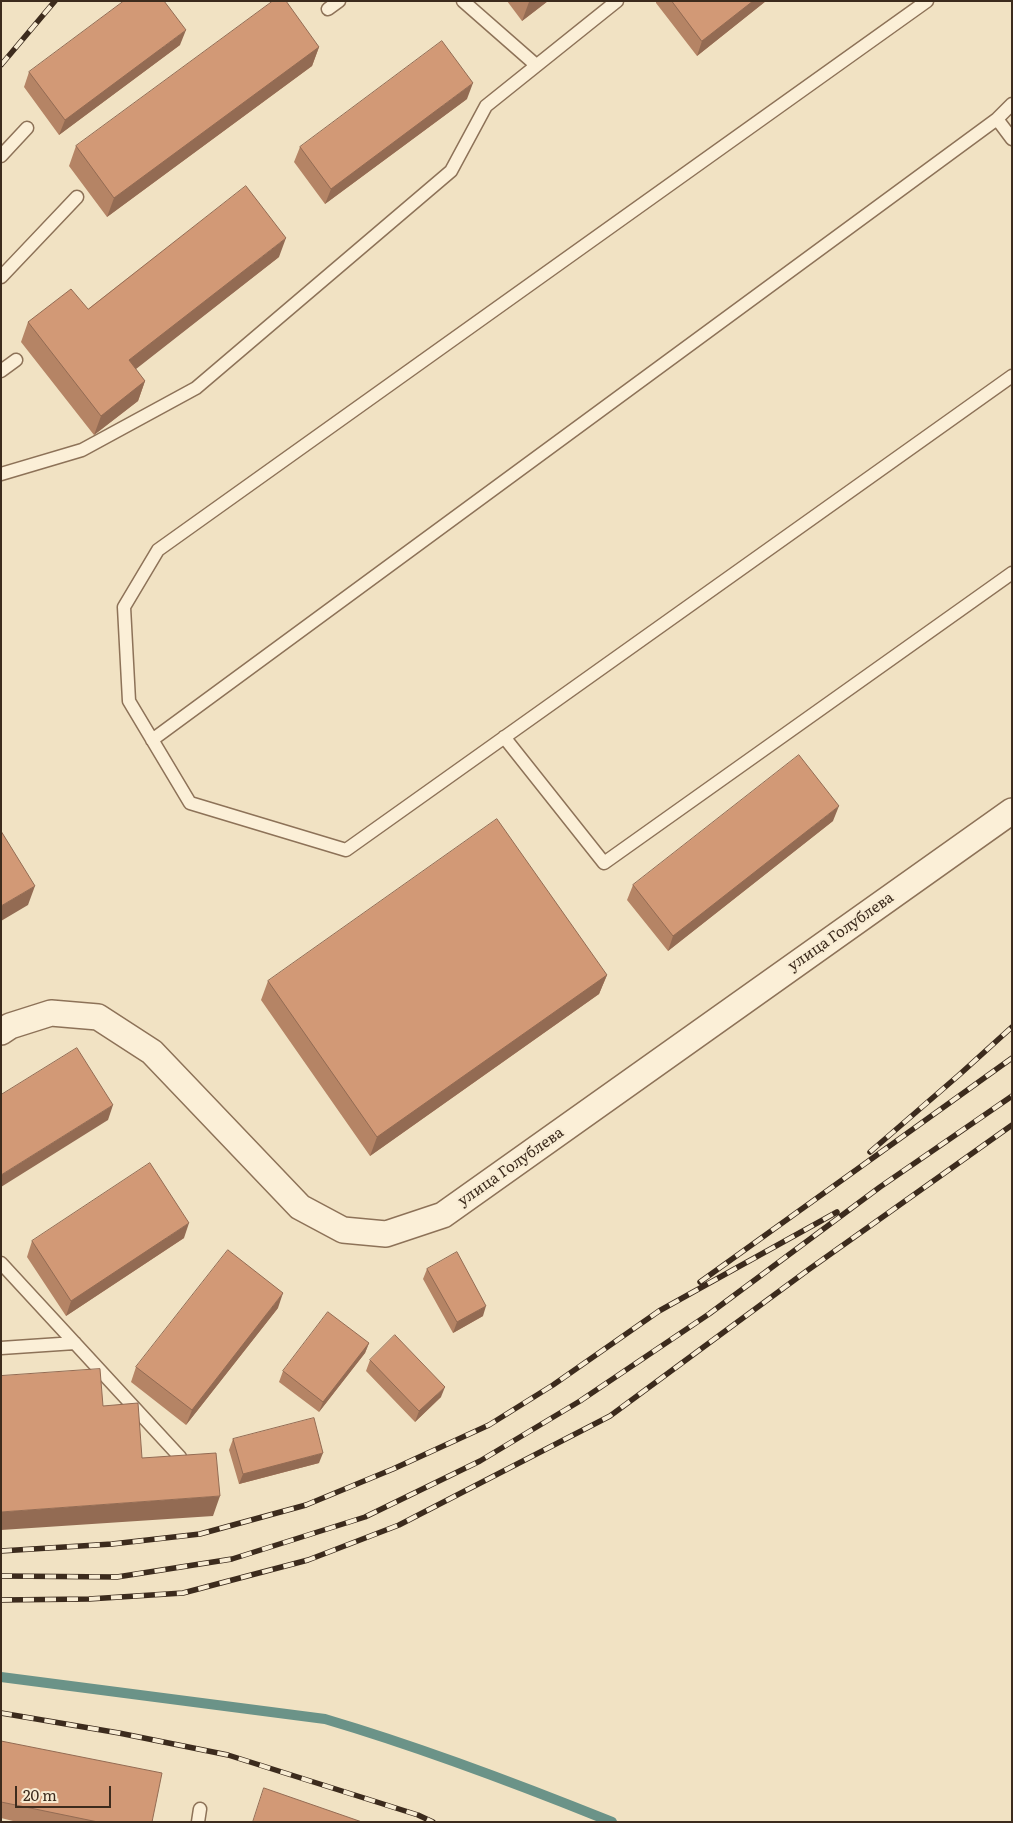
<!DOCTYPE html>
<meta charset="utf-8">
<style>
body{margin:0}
#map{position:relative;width:1013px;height:1823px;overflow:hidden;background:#f1e2c3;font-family:Literata,serif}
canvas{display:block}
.frame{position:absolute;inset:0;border:2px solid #3c2b1d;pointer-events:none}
.scale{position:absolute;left:15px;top:1786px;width:96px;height:22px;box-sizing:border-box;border:2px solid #3c2b1d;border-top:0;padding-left:6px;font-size:15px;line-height:18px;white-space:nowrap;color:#3c2b1d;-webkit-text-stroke:4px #f8ecd3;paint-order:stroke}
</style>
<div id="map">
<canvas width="1013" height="1823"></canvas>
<div class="frame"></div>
<div class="scale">20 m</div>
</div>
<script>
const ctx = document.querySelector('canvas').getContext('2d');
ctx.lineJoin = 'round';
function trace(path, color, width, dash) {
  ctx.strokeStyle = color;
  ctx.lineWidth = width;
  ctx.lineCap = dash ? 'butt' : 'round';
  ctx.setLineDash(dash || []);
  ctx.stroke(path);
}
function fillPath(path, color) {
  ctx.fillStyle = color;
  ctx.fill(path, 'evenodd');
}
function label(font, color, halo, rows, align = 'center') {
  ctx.font = font + ' Literata,serif';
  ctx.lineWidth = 4.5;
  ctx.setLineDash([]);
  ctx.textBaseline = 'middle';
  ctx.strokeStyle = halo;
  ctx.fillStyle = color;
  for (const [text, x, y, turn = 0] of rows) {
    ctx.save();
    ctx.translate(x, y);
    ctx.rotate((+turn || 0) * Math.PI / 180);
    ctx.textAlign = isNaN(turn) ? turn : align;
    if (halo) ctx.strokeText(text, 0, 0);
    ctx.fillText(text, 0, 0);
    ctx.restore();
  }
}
const stream = new Path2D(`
 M1 1677 325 1719C423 1748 518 1784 612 1822`);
const service = new Path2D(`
 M463 1 536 65
 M927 1 158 550 124 607 129 701 190 803 346 850 1012 376
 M328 9 339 1
 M997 119 1012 104
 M1 156 27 128
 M1 277 77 197
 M1 371 16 360
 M1 474 82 450 196 388 451 171 486 106 617 1
 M504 737 604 863 1012 573
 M152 740 997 119 1012 139
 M1 1263 180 1457
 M1 1348 75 1343
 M198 1822 200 1809`);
const minor = new Path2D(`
 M1 1032 10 1026 51 1013 98 1017 152 1052 300 1207 343 1230 386 1234 443 1215 1012 811`);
const rail = new Path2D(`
 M1 65 55 1
 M870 1152 959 1075 1012 1027
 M700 1282 1012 1058
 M1 1551 112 1544 200 1534 306 1505 393 1469 489 1425 553 1385 659 1311 837 1212
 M1 1576 117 1577 232 1559 365 1517 480 1461 580 1401 709 1314 880 1187 1012 1096
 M1 1600 89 1599 183 1593 308 1560 399 1525 610 1416 808 1270 1012 1125
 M1 1713 119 1733 228 1755 418 1815 433 1822`);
const wall = new Path2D(`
 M507 1H548L522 21Z
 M656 1H766L697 56 656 3Z
 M180 45 59 135 24 87 29 72Z
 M319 47 312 66 107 217 69 166 76 146Z
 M467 99 325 204 294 162 300 147Z
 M279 257 135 369 145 381 138 401 94 435 21 342 28 322 88 309Z
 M833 821 668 951 627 900 633 885Z
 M607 975 599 994 370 1156 261 1000 268 981Z
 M184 1238 66 1316 27 1257 32 1241Z
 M427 1269 483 1316 453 1333 423 1279Z
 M278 1308 186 1425 131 1382 136 1367Z
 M369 1343 365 1353 319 1412 279 1382 283 1371Z
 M370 1360 441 1397 415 1422 366 1371Z
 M233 1439 319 1463 239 1484 229 1450Z
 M1 1741 152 1822H17L1 1818Z`);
const shadedWall = new Path2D(`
 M530 1H548L522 21 529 2Z
 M753 1H766L697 56 702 41Z
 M186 30 180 45 59 135 65 120Z
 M319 47 312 66 107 217 114 198Z
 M473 83 467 99 325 204 331 189Z
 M286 238 279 257 122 380 129 360Z
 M145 381 138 401 94 435 101 416Z
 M839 806 833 821 668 951 673 936Z
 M35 886 28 905 1 921V906Z
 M607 975 599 994 370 1156 377 1137Z
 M113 1105 108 1120 1 1187V1175Z
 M189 1223 184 1238 66 1316 71 1301Z
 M283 1293 278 1308 186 1425 192 1410Z
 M486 1306 483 1316 453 1333 457 1322Z
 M369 1343 365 1353 319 1412 323 1402Z
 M445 1387 441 1397 415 1422 419 1411Z
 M323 1453 319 1463 239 1484 243 1474Z
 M220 1496 213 1516 1 1530V1512Z`);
const building = new Path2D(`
 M124 1H164L186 30 65 120 29 72Z
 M273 1H286L319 47 114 198 76 146Z
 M672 1H753L702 41Z
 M442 41 473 83 331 189 300 147Z
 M246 186 286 238 129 360 145 381 101 416 28 322 71 289 88 309Z
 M799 755 839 806 673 936 633 885Z
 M497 819 607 975 377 1137 268 981Z
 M1 831 35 886 1 906Z
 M77 1048 113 1105 1 1175V1095Z
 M150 1163 189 1223 71 1301 32 1241Z
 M228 1250 283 1293 192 1410 136 1367Z
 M457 1252 486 1306 457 1322 427 1269Z
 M328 1312 369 1343 323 1402 283 1371Z
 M395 1335 445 1387 419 1411 370 1360Z
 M100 1369 103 1406 138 1403 142 1458 216 1453 220 1496 1 1512V1376Z
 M314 1418 323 1453 243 1474 233 1439Z
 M1 1741 162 1773 152 1822H98L1 1802Z
 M264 1788 362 1822H253Z`);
const streetNames = [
 ["улица Голублева",841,932,-35],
 ["улица Голублева",511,1167,-35]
];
trace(stream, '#6b9388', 10);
trace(service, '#8d7258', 15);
trace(minor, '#8d7258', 28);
trace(service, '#fbefd7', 12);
trace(minor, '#fbefd7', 25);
trace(rail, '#3c2b1d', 5.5);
trace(rail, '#f8ecd3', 4, [11]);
fillPath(wall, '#b58465');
fillPath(shadedWall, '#936b53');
fillPath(building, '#d29976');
trace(building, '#936b53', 1);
label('15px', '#3c2b1d', '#f8ecd3', streetNames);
</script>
